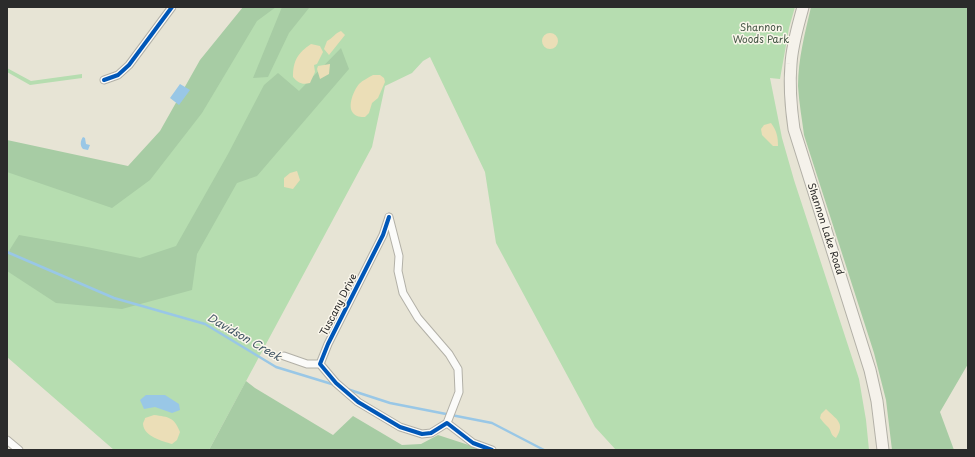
<!DOCTYPE html>
<style>
body{margin:0}
#map{position:relative;width:975px;height:457px;overflow:hidden;background:#e7e4d5;font-family:"Playpen Sans",sans-serif}
canvas{display:block}
.frame{position:absolute;inset:0;border:8px solid #2b2b2b;pointer-events:none}
</style>
<div id="map">
<canvas width="975" height="457"></canvas>
<div class="frame"></div>
</div>
<script>
const ctx = document.querySelector('canvas').getContext('2d');
ctx.lineJoin = 'round';
function fillPath(path, color) {
  ctx.fillStyle = color;
  ctx.fill(path, 'evenodd');
}
function trace(path, color, width, dash) {
  ctx.strokeStyle = color;
  ctx.lineWidth = width;
  ctx.lineCap = dash ? 'butt' : 'round';
  ctx.setLineDash(dash || []);
  ctx.stroke(path);
}
function label(font, color, halo, rows, align = 'center') {
  ctx.font = font + ' "Playpen Sans",sans-serif';
  ctx.lineWidth = 3;
  ctx.setLineDash([]);
  ctx.textBaseline = 'middle';
  ctx.strokeStyle = halo;
  ctx.fillStyle = color;
  for (const [text, x, y, turn = 0] of rows) {
    ctx.save();
    ctx.translate(x, y);
    ctx.rotate((+turn || 0) * Math.PI / 180);
    ctx.textAlign = isNaN(turn) ? turn : align;
    if (halo) ctx.strokeText(text, 0, 0);
    ctx.fillText(text, 0, 0);
    ctx.restore();
  }
}
const green = new Path2D(`
 M260 7H795L789 28 780 79 770 78 782 138 794 180 859 379 866 420 869 450H616L595 427 496 243 485 172 430 57 423 61 412 73 385 86 372 147 209 450H114L7 357V166L115 196Z
 M7 68 31 81 82 74V78L30 85 7 72Z`);
const forest = new Path2D(`
 M243 7H276L257 21 202 113 150 180 112 208 7 172V140L128 166 160 131 200 60Z
 M282 7H312L309 8 289 33 268 77 253 78Z
 M811 7H968V364L940 412 954 450H892L886 400 874 353 804 135C802 119 799 103 798 86 798 59 805 33 811 7Z
 M341 48 349 69 257 176 237 183 197 254 192 290 122 309 56 303 7 271V254L19 235 87 247 140 258 176 246 228 154 264 85 278 73 299 91Z
 M246 381 255 388 333 435 353 416 402 445 421 444 438 435 484 450H209Z`);
const sand = new Path2D(`
 M341 31 345 35 329 55 324 49 327 41C333 38 335 33 341 31Z
 M542 41a8 8 0 1 1 16 0a8 8 0 1 1-16 0Z
 M311 44 320 46 323 52 317 64 314 65 315 72 310 83C302 85 298 83 293 77 293 60 298 53 311 44Z
 M330 64 329 74 320 79 317 69 318 66Z
 M373 75H380L384 78 385 82 378 98 372 103 369 113 365 117C361 117 356 117 353 113 347 106 354 90 359 84 363 80 368 78 373 75Z
 M771 123C777 131 778 137 778 146H773L762 135 761 129 764 125Z
 M297 171 300 180 293 189 284 187V178L290 173Z
 M826 409C836 419 846 423 836 438 830 435 832 431 828 427 825 424 823 422 820 418L821 414Z
 M154 415C169 417 174 417 180 432L177 440 172 444C163 441 144 437 143 424 143 422 145 420 145 418Z`);
const water = new Path2D(`
 M180 84 190 90 179 105 170 98Z
 M83 137 85 138 86 144 90 145 88 150 83 149C80 146 80 141 83 137Z
 M146 395H165L179 404 180 410 172 413 155 407 144 409 140 400Z`);
const stream = new Path2D(`
 M7 252 114 298 205 324 276 367 335 385
 M347 389 390 403 492 423 544 450`);
const street = new Path2D(`
 M104 80 118 75 129 65 172 7
 M389 217 383 235 328 344 320 364 336 383 358 402 400 427 422 434 431 433 447 423 473 443 492 450
 M389 217 399 256 398 271 403 293 418 318 449 354 458 369 459 392 447 423
 M284 356 307 364H320
 M7 440 19 450`);
const secondary = new Path2D(`
 M803 7C798 26 792 45 791 64 789 86 791 108 794 129L870 370 877 401 883 450`);
const cycleway = new Path2D(`
 M104 80 118 75 129 65 172 7
 M389 217 383 235 328 344 320 364 336 383 358 402 400 427 422 434 431 433 447 423 473 443 492 450`);
const parkNames = [
 ["Shannon",761,28],
 ["Woods Park",761,40]
];
const streetNames = [
 ["Shannon Lake Road",825,229,72],
 ["Tuscany Drive",339,305,-63]
];
const waterNames = [
 ["Davidson Creek",244,338,30]
];
fillPath(green, '#b6ddb0');
fillPath(forest, '#a7cca4');
fillPath(sand, '#ebdeb7');
fillPath(water, '#99c7e6');
trace(stream, '#99c7e6', 2.5);
trace(street, '#b2b0a7', 9);
trace(secondary, '#b2b0a7', 13);
trace(street, '#fbfbf9', 7);
trace(secondary, '#f5f2eb', 11);
trace(cycleway, '#0057b8', 4);
label('10px', '#445645', '#fbf7ec', parkNames);
label('10px', '#2b2b2b', '#fbf7ec', streetNames);
label('italic 11px', '#425665', '#fbf7ec', waterNames);
</script>
